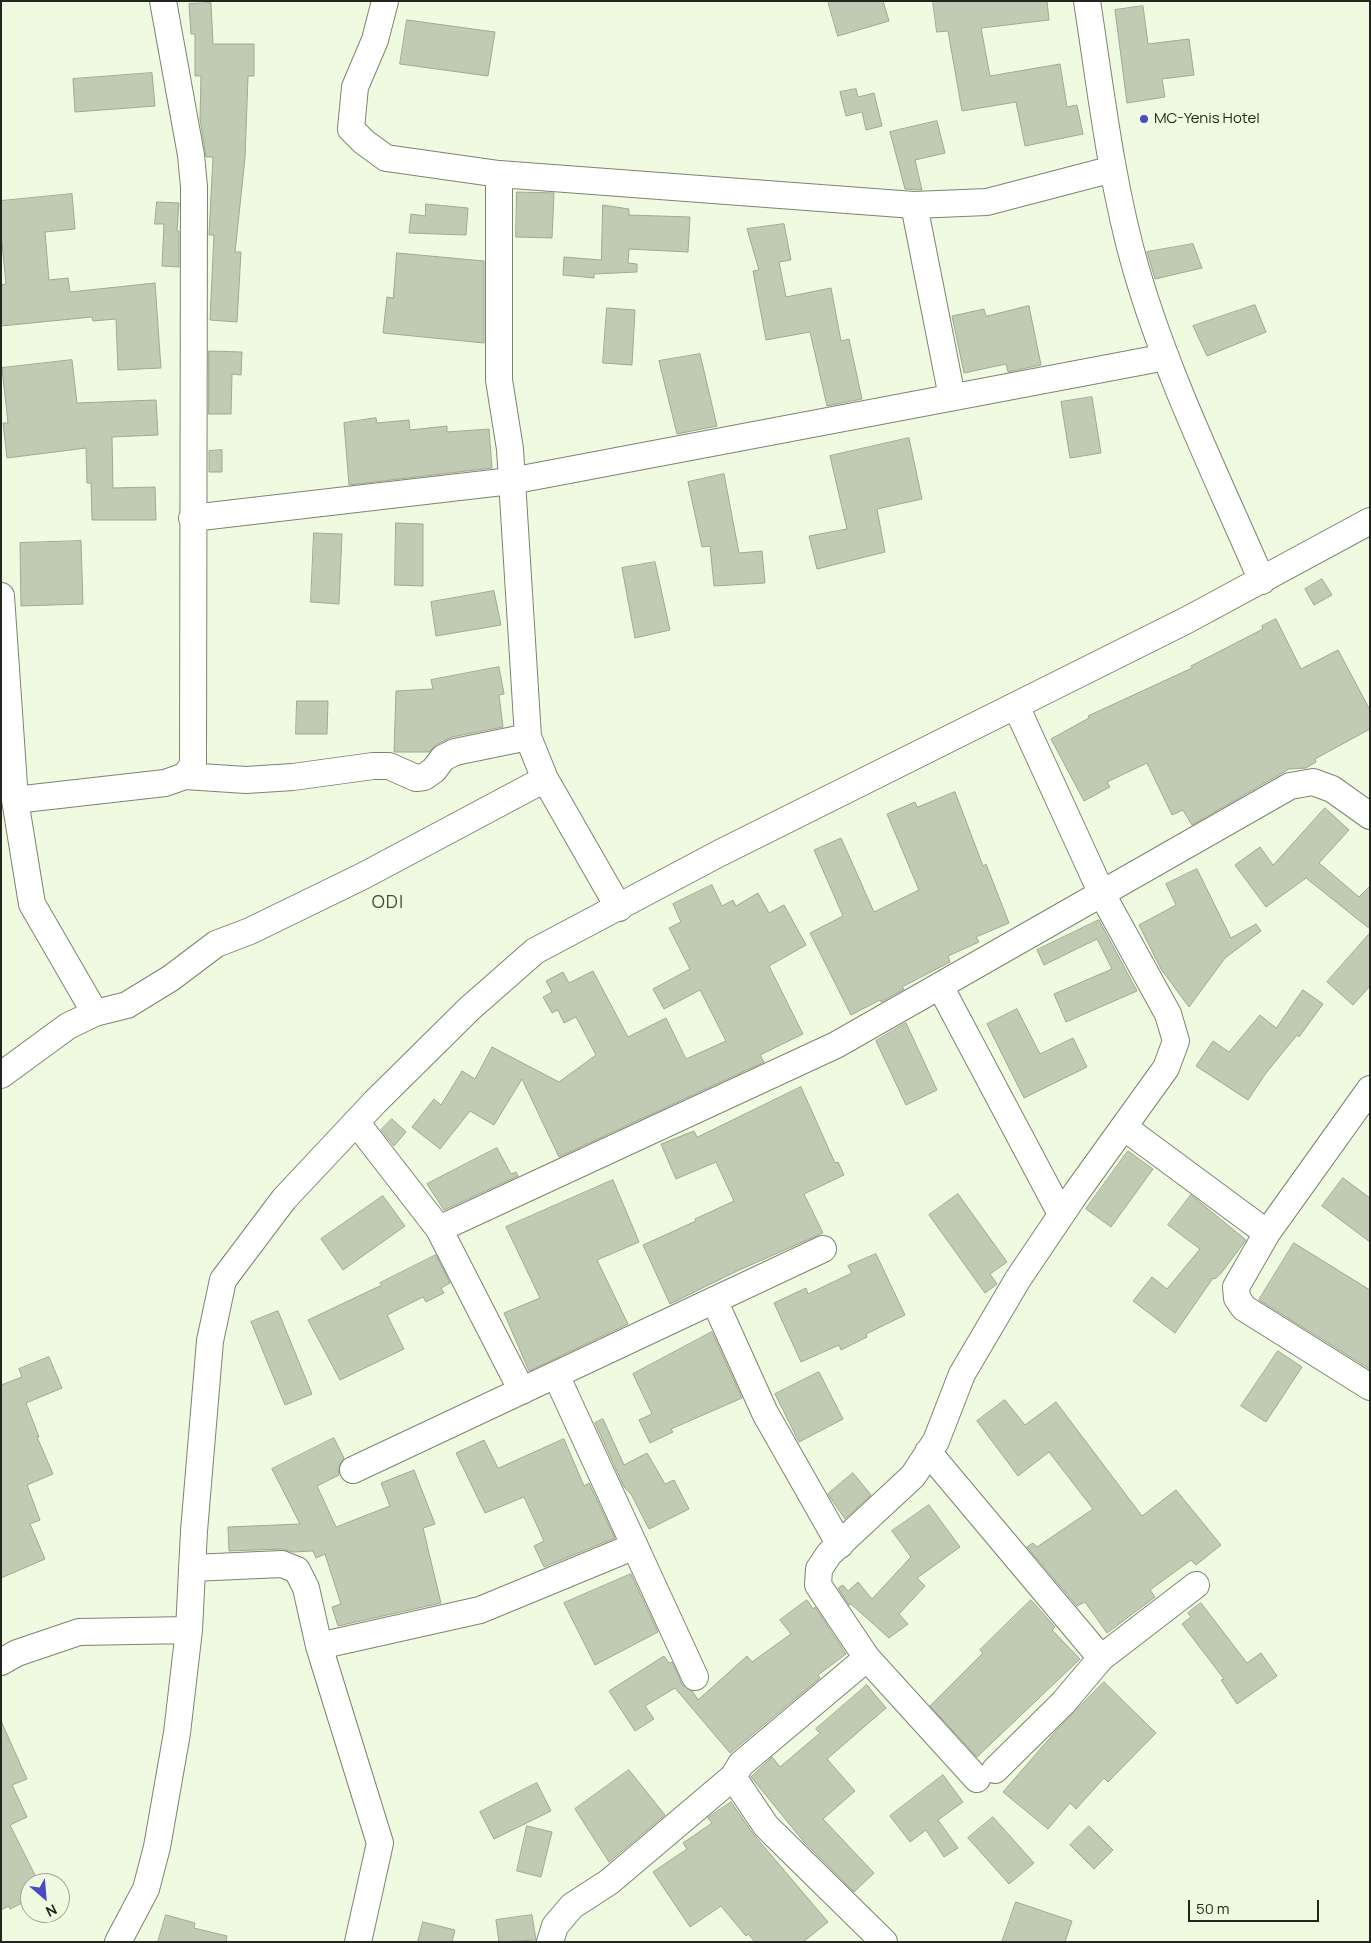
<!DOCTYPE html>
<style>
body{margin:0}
#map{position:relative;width:1371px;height:1943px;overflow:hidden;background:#effae1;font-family:Manrope,sans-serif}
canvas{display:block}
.frame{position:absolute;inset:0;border:2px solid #22261d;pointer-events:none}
.north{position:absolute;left:20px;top:1873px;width:50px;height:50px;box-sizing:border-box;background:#effae1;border:1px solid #9da593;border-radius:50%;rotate:153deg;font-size:14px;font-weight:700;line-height:20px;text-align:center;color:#22261d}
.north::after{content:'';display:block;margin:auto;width:18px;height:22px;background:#494cc1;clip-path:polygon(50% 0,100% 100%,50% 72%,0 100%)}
.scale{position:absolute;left:1188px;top:1900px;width:131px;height:22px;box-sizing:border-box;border:2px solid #22261d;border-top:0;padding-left:6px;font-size:15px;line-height:18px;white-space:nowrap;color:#22261d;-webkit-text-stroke:4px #effae1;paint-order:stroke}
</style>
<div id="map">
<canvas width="1371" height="1943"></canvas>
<div class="frame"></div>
<div class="north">N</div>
<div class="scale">50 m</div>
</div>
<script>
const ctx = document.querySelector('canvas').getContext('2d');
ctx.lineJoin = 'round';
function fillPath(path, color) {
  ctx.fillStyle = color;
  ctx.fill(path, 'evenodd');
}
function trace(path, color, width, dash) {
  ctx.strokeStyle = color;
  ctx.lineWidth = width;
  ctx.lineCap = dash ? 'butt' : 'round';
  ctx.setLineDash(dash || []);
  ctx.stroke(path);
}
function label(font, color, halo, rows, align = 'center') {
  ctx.font = font + ' Manrope,sans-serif';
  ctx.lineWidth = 4.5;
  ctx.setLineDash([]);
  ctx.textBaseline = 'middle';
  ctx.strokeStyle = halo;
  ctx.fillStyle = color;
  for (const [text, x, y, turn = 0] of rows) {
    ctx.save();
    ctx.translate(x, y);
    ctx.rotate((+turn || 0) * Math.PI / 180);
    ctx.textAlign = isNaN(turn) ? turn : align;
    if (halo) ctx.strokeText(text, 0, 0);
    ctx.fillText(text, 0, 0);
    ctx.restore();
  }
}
const building = new Path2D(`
 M828 1H883L889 21 838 36Z
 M933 1H1047L1049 20 981 28 990 76 1060 64 1067 107 1077 105 1083 134 1025 146 1016 102 962 111 948 31 937 32Z
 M211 3 213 44H254V76H248L245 158 235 252H241L237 322 210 320 214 235H209L213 157H206L200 119 201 76H195V34H191L189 4Z
 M1143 6 1148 44 1189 39 1194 75 1162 79 1165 97 1127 103 1115 10Z
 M407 20 495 32 488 76 400 64Z
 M152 73 155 106 75 112 73 79Z
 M856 89 858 97 874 93 882 126 866 130 862 112 846 116 840 92Z
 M937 121 945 153 915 160 922 190 905 189 890 132Z
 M517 192 554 193 552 238 516 237Z
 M72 194 75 229 45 232 49 280 68 278 70 292 155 283 161 368 118 370 116 319 93 321 92 317 1 326V285L6 284 1 233V201Z
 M157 202 179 203 177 231H179V267L162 266 164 224H155Z
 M426 204 468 208 466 235 409 233 411 214 425 216Z
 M603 205 629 209V215L690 217 688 252 629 249 628 263 637 264V272L594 274V278L563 275 564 257 601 260Z
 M784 224 791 260 779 262 786 297 831 288 841 341 849 339 862 399 827 406 810 332 766 340 753 271 759 270 747 229Z
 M1193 244 1202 268 1155 279 1147 252Z
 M397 253 484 261V343L383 333 387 297 393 298Z
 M1255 305 1266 332 1207 356 1193 326Z
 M1029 306 1041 365 1008 372 1006 364 964 373 952 316 984 309 986 316Z
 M607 308 635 310 632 365 603 363Z
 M209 351 242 352 241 375 232 374 231 414H209Z
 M700 354 717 426 677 434 659 361Z
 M72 360 77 403 156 400 158 435 112 437 113 488 155 487 156 520H92L91 483H87L86 448 7 458 3 423H8L2 368Z
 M1092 397 1101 453 1070 458 1061 402Z
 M376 418 377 423 409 420 410 430 447 426V432L489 429 492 468 349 485 344 423Z
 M909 438 922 499 877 509 885 552 817 569 809 536 847 529 830 456Z
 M222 450V472H209V451Z
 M724 474 739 553 762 551 765 583 714 586 710 546 702 547 688 482Z
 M396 523 423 524V586L395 585Z
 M314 533 342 534 339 604 311 602Z
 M81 541 83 604 21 606 20 543Z
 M655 562 670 630 635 638 622 568Z
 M1322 579 1332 595 1314 605 1305 589Z
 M494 591 501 625 436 636 431 602Z
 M1276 619 1301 669 1338 650 1370 710V729L1315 759 1316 762 1306 768 1289 769 1192 825 1183 810 1172 815 1147 763 1107 782 1110 787 1084 801 1051 739 1089 718 1088 716 1192 668 1191 666 1263 629 1262 626Z
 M499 667 504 694 499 695 503 727 452 737 436 745 429 752H394L396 691 433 689 431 680Z
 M297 701H328L327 734H296Z
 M955 792 983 866 986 864 1009 923 976 937 979 942 948 956 950 962 902 987 904 989 881 1002 880 1000 851 1015 810 933 843 916 814 850 841 838 874 912 919 890 887 814 915 802 917 807Z
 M1325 808 1349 830 1319 863 1359 897 1370 886V929L1306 878 1266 907 1235 865 1260 847 1273 865Z
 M1197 869 1231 938 1256 924 1261 931 1225 958 1189 1007 1161 969 1139 925 1176 905 1166 884Z
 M712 885 722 906 733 900 736 906 758 893 769 913 784 905 806 945 769 966 803 1034 760 1055 764 1062 559 1157 522 1079 494 1125 470 1111 440 1149 412 1127 434 1099 441 1105 462 1071 475 1079 492 1047 559 1082 596 1055 576 1017 564 1023 558 1010 552 1013 543 997 552 992 546 981 563 972 569 983 593 971 628 1037 666 1018 686 1059 726 1041 700 990 664 1009 653 989 690 969 669 928 681 922 673 904Z
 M1099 920 1137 991 1066 1022 1054 994 1112 969 1097 939 1044 965 1037 950Z
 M1370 933V986L1353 1005 1327 982Z
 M1303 990 1323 1004 1299 1037 1297 1035 1266 1073 1248 1100 1196 1066 1213 1041 1229 1052 1260 1015 1276 1028Z
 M1017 1009 1040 1054 1073 1038 1087 1067 1024 1098 987 1024Z
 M906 1023 937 1090 906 1105 876 1041Z
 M801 1087 835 1163 838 1162 844 1175 804 1194 823 1233 737 1271 670 1304 643 1245 696 1221 695 1219 734 1201 716 1162 676 1179 661 1144 694 1131 697 1137Z
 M392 1119 406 1132 394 1146 381 1130Z
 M497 1148 511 1174 516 1172 518 1176 444 1210 427 1184Z
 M1128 1151 1153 1169 1111 1227 1086 1209Z
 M1343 1178 1370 1198V1242L1322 1206Z
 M613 1180 639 1242 597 1260 628 1324 529 1371 504 1313 540 1298 506 1227Z
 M958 1194 1007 1262 990 1274 997 1284 985 1293 929 1215Z
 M1191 1195 1246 1240 1222 1272 1215 1279 1213 1278 1175 1333 1133 1301 1152 1277 1167 1289 1200 1249 1168 1225Z
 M383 1196 405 1226 343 1270 321 1239Z
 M1294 1243 1370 1290V1369L1259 1300Z
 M876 1254 905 1315 866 1334 867 1337 841 1350 839 1345 801 1362 774 1303 806 1288 808 1294 852 1273 848 1266Z
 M436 1255 450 1283 441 1288 444 1293 426 1302 423 1297 387 1315 404 1349 340 1380 308 1320 382 1285 380 1283Z
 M278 1311 312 1394 285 1405 251 1322Z
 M712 1332 742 1398 671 1429 673 1432 650 1443 639 1420 652 1414 633 1374Z
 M1278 1351 1302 1367 1266 1422 1241 1406Z
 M49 1357 62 1388 26 1403 39 1437H37L53 1474 27 1485 40 1520 30 1524 45 1559 1 1578V1385L22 1377 19 1369Z
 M819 1372 843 1419 799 1442 775 1394Z
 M1005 1400 1025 1425 1056 1402 1142 1516 1176 1490 1221 1545 1196 1565 1191 1560 1150 1590 1155 1597 1107 1633 1085 1602 1077 1606 1027 1547 1033 1543 1037 1547 1093 1509 1049 1452 1018 1476 977 1421Z
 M603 1419 624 1465 647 1453 665 1484 674 1480 689 1509 649 1529 631 1494 624 1487 595 1423Z
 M334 1438 344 1458 338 1468 339 1475 317 1486 336 1527 390 1506 381 1483 414 1470 435 1524 423 1528 441 1603 338 1626 332 1607 341 1604 325 1554 316 1558 313 1551 293 1552 282 1549 229 1551 228 1527 300 1524 272 1469Z
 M564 1439 584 1486 589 1483 615 1538 544 1567 534 1546 544 1541 524 1497 485 1513 456 1453 484 1440 498 1468Z
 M853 1473 871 1495 845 1519 828 1494Z
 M929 1505 960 1547 917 1578 925 1586 899 1614 908 1624 889 1638 851 1604 849 1605 838 1588 843 1585 848 1591 858 1582 872 1599 911 1557 892 1531Z
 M631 1574 658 1632 595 1665 564 1603Z
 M807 1600 813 1609 815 1607 846 1654 818 1675 820 1678 730 1753 675 1688 645 1706 654 1719 635 1731 609 1691 664 1656 669 1663 672 1662 682 1684 693 1692 698 1700 747 1656 752 1662 791 1634 780 1620Z
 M1031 1600 1055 1627 1052 1630 1080 1659 977 1757 930 1706 983 1653 980 1650Z
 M1201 1603 1247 1663 1261 1653 1277 1676 1237 1704 1221 1680 1224 1679 1182 1624 1191 1617 1188 1613Z
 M1104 1682 1156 1733 1108 1782 1104 1778 1076 1809 1070 1803 1048 1829 1003 1792 1056 1731Z
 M867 1685 886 1708 827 1759 855 1791 823 1819 874 1873 854 1892 804 1842 751 1777 772 1757 780 1767 820 1733 816 1729Z
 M1 1721 27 1779 12 1785 27 1817 10 1825 39 1883H30V1899L10 1909 9 1906 1 1910Z
 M629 1770 665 1815 609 1862 575 1809Z
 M943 1775 963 1802 938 1820 958 1848 944 1857 926 1830 910 1842 890 1816Z
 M537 1783 551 1811 494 1839 480 1812Z
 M731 1802 754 1835 828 1922 803 1942H755L748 1934 746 1936 721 1906 690 1927 653 1872 687 1849 683 1843 712 1823 708 1818Z
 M993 1817 1034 1863 1009 1884 968 1838Z
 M527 1826 552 1832 541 1877 517 1871Z
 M1089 1826 1113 1850 1094 1869 1070 1845Z
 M1016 1902 1072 1921 1065 1942H1002Z
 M166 1915 195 1923 194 1928 227 1936 226 1942H158Z
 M532 1915 536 1940 499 1942 496 1920Z
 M423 1922 455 1930 452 1942H418Z`);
const minor = new Path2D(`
 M163 1 191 155 194 187 193 765 185 776
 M385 1 375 40 355 87 351 129 364 142 386 158 499 174 914 205 987 202 1113 169
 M1087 1C1101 91 1111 182 1136 269 1167 376 1218 479 1262 581
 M499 174V380L510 449 528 737 545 779 619 908
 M914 205 952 397
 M192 518 511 481 1166 357
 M1 596 15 800 32 904 95 1013
 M15 800 165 783 185 776 246 780 293 777 373 766H389L416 778 424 777 434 770 443 758 455 752 528 737
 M940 986 1061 1214
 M1 1075 68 1026 95 1013 127 1005 171 978 216 944 250 931 363 876 545 779
 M1370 1089 1267 1233 1236 1287 1237 1298 1244 1308 1370 1387
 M356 1122 439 1229 522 1391
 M1125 1128 1267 1233
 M439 1229 836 1045 1290 786 1313 782 1332 789 1370 816
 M714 1300 765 1413 840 1545
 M556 1375 695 1677
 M928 1452 1101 1658
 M353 1470 823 1249
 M192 1568 282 1564 297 1570 306 1588 319 1646 380 1843 358 1942
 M319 1646 480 1610 635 1546
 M867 1658 977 1779
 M1 1662 17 1653 79 1632 189 1630
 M995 1770 1063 1703 1101 1658 1196 1585
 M733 1777 766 1826 884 1942
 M118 1942 146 1889 157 1847 177 1733 189 1630 194 1531 210 1341 223 1280 284 1199 375 1102 469 1009 535 951 720 853 1187 620 1370 521
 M550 1942 555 1926 572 1906 609 1882 733 1777 741 1764 867 1658 818 1585 819 1569 829 1554 913 1476 936 1441 962 1374 1018 1279 1076 1193 1166 1068 1176 1041 1168 1014 1102 894 1016 706`);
const markers = [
 [1144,119,5,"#494cc1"]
];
const poiNames = [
 ["MC-Yenis Hotel",1154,119]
];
const quarterNames = [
 ["ODI",388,903]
];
fillPath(building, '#c1cbb3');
trace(building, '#9fa992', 1);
trace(minor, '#7b856e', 28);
trace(minor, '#fff', 26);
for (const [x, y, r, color] of markers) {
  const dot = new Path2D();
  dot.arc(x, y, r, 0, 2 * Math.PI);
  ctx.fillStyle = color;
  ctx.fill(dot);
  trace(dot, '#effae1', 2);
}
label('15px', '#22261d', '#effae1', poiNames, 'left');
ctx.letterSpacing = '1px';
label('18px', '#444c38', '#effae1', quarterNames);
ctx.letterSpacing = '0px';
</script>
